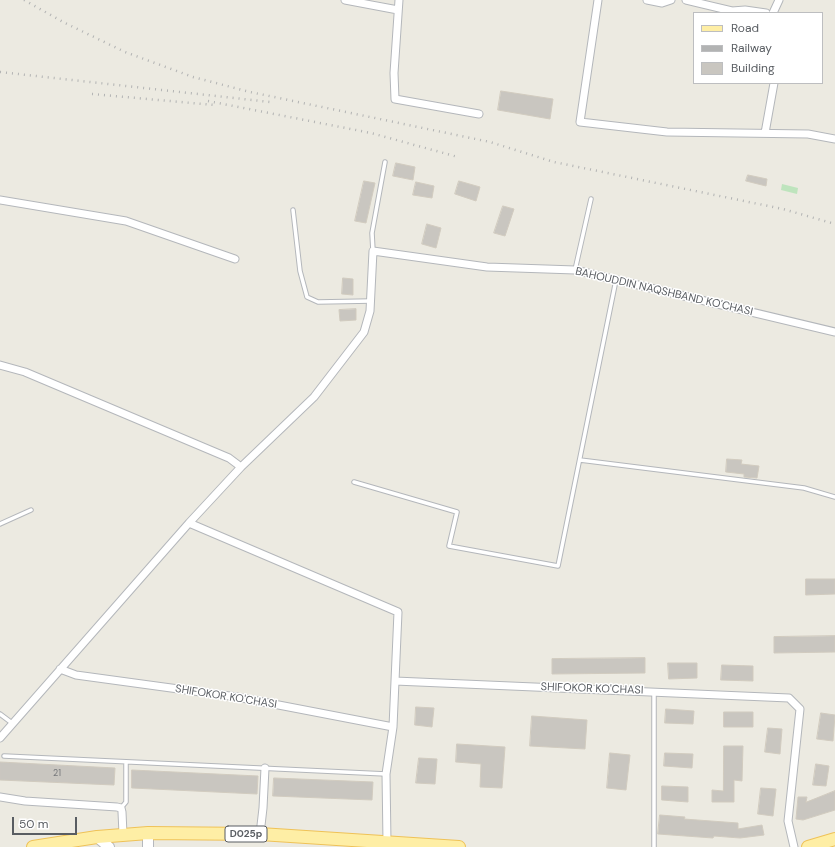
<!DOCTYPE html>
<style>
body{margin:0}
#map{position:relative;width:835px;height:847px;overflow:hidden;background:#eceae1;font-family:"DM Sans",sans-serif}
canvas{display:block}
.legend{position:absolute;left:693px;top:12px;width:130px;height:72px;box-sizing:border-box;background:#fff;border:1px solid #bdbec0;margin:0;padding:5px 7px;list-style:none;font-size:12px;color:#595d62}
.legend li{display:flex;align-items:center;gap:8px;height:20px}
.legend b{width:20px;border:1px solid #bdbec0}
.scale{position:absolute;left:12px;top:817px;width:65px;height:18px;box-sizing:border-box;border:2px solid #595d62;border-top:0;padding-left:5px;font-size:12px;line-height:14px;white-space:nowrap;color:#595d62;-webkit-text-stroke:3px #fff;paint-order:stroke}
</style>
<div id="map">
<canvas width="835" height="847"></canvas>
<ul class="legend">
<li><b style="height:5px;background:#feeea5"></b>Road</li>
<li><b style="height:5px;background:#b2b3b3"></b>Railway</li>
<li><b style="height:11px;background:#c9c6c0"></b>Building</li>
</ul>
<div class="scale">50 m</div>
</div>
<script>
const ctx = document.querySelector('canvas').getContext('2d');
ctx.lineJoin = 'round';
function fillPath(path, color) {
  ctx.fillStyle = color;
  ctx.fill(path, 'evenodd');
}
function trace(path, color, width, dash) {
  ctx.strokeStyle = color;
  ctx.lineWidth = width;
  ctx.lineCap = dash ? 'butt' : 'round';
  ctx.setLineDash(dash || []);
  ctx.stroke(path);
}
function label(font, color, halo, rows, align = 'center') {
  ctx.font = font + ' "DM Sans",sans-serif';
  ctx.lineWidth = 3;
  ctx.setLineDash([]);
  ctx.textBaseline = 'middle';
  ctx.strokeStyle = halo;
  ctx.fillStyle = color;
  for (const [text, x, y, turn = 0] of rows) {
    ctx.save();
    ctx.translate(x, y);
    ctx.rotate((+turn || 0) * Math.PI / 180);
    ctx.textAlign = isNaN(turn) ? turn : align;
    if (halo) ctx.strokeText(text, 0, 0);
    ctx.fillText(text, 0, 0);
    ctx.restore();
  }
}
const green = new Path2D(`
 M782 184 798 188 797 194 781 190Z`);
const building = new Path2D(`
 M501 91 553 99 550 119 498 110Z
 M396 163 415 167 413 180 393 176Z
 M748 175 767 179 766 186 746 181Z
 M364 181 375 183 366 223 355 221Z
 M459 181 480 187 476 201 455 194Z
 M416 182 434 186 432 198 413 195Z
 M503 206 514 209 505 236 494 233Z
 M427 224 441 228 436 248 422 244Z
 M343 278 353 279V295L342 294Z
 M356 309V320L340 321 339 310Z
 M727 459 742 460 741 464 759 466 757 478 744 477V474L726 472Z
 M806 579H835V594L806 595Z
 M835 636V652L774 653V637Z
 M645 658V673L552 674V659Z
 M668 663H697V678L669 679Z
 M722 665 753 666V681L721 680Z
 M416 707 434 708 432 727 415 725Z
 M666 709 694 711 693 724 665 723Z
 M724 712H753V727H724Z
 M821 713 835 715 833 741 817 739Z
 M532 716 587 720 585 749 530 746Z
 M768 728 782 729 780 754 765 752Z
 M457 744 505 747 502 788 480 787 481 764 456 762Z
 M724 746H743L742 781 734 780V802H712V790L723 791Z
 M610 753 630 755 626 790 607 788Z
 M665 753 693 754 692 768 664 766Z
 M419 758 437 759 435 784 416 783Z
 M0 762 115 768 114 785 0 780Z
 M816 764 829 766 826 786 813 785Z
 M132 770 258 776 257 794 132 788Z
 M274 778 373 782 372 800 273 796Z
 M662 786 688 787V802L662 800Z
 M761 788 776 789 773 816 758 814Z
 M835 791V810L803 820 796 819 798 797H807L806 802Z
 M660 815 685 817 684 819 738 823V829L762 825 764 835 740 838 714 836 713 838 658 834Z`);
const lane = new Path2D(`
 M293 210 300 271 307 297 318 302 371 301
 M373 251 372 233 385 162
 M575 270 591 199
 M580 460 804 488 835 497
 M354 482 457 512 449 546 558 566 616 280
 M0 524 31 510
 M0 714 12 723
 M4 756 386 774
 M121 808 126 802V762
 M654 847V692`);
const street = new Path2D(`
 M345 0 398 10
 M399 0 394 73 395 99 479 114
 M598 0 580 122 667 132 808 134 835 139
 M647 0 662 3 671 0
 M686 0 732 11 745 10 766 13
 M773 13 779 0
 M765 133 774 83
 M0 200 126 221 235 259
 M0 365 25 372 229 458 241 467
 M189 523 398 612 393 727 386 774 387 842
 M60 669 76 675 237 697 393 727
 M395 681 789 698 800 709 788 821 794 847
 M0 738 189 523 241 467 314 397 364 332 370 311 373 251 487 267 575 270 835 332
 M0 797 25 801 117 807 121 808 122 812 123 834
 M260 834 263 808 265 768`);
const secondary = new Path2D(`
 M97 837 109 847
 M148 847V833`);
const primary = new Path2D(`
 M33 847 97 837 148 833 260 834 459 847
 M808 847 835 839`);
const rail = new Path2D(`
 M24 0 65 23 125 52 193 77 250 92 490 142 554 162 783 209 835 224
 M0 72 270 102
 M92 94 214 105
 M208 101 371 133 458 157`);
const numberNames = [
 ["21",57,774]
];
const shields = [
 [246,834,42]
];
const shieldNames = [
 ["D025p",246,834]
];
const streetNames = [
 ["BAHOUDDIN NAQSHBAND KO'CHASI",664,292,13],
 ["SHIFOKOR KO'CHASI",592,689,2],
 ["SHIFOKOR KO'CHASI",226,697,9]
];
fillPath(green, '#bee4bd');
fillPath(building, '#c9c6c0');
trace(building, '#d1cbbf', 1);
trace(lane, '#b4b7bb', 5.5);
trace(street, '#b4b7bb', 9);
trace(secondary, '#b5b8be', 12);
trace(primary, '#efc257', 14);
trace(lane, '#fff', 3.5);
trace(street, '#fff', 7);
trace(secondary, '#fff', 10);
trace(primary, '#feeea5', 12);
trace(rail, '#b2b3b3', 2.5, [1, 5]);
label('9px', '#75777a', null, numberNames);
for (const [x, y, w] of shields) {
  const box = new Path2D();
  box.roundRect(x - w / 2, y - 8, w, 16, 3);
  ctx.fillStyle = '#fff';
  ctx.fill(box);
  trace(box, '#595d62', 1);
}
label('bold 10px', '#595d62', null, shieldNames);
label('11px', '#595d62', '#fff', streetNames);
</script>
